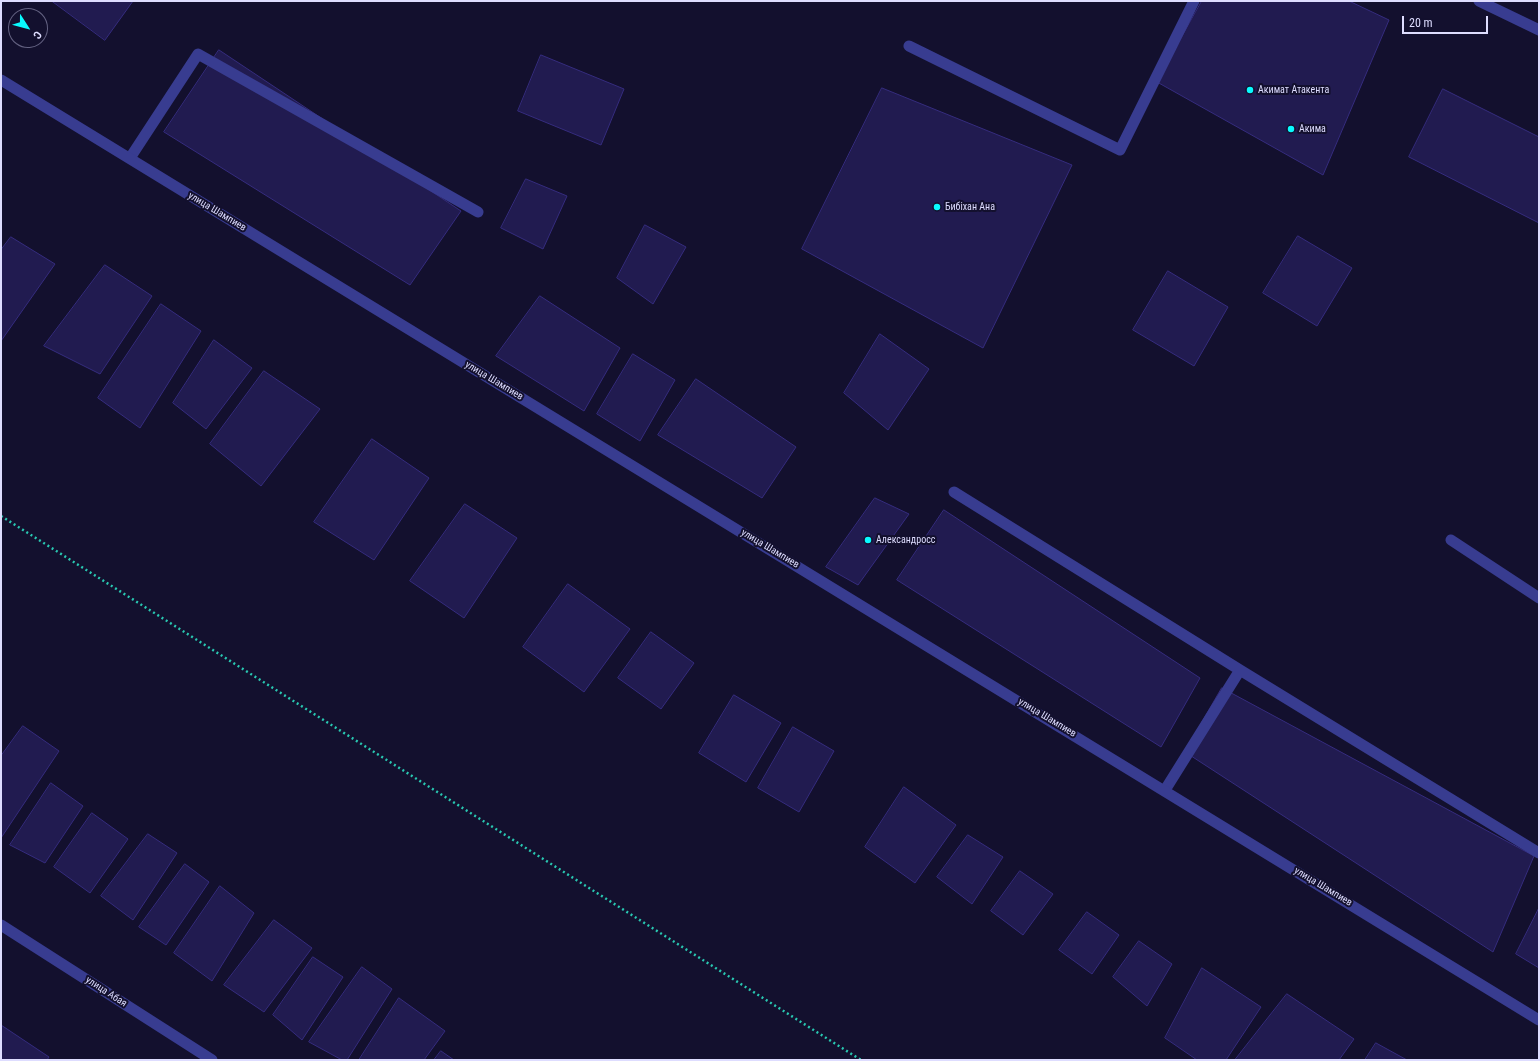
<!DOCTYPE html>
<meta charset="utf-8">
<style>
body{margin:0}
#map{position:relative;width:1540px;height:1061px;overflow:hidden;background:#13102e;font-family:"Roboto Condensed",sans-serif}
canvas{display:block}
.frame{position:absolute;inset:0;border:2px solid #deddff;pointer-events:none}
.north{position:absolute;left:8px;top:8px;width:40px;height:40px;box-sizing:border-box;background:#13102e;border:1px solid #646282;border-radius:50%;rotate:126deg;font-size:11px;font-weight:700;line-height:16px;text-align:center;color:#deddff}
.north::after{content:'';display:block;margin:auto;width:14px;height:18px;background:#09faff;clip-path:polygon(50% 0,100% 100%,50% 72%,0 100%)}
.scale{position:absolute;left:1402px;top:16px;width:86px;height:18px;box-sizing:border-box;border:2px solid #deddff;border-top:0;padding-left:5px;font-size:12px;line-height:14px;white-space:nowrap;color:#deddff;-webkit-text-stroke:3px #13102e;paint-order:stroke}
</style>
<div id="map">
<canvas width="1540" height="1061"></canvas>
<div class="frame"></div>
<div class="north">С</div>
<div class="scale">20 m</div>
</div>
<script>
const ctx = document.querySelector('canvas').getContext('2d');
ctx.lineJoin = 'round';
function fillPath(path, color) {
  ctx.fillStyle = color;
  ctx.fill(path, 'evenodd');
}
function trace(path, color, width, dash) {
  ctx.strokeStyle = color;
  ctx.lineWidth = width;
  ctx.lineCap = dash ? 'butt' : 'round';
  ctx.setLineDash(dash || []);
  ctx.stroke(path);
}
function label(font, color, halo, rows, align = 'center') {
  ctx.font = font + ' "Roboto Condensed",sans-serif';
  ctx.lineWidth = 4;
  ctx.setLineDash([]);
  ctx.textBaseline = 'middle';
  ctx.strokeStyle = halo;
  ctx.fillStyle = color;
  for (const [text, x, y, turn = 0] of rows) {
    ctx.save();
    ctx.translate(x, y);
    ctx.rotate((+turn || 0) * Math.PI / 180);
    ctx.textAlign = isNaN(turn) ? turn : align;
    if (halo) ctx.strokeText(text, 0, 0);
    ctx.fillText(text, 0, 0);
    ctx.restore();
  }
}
const building = new Path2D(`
 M52 1H133L105 40Z
 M1202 1H1349L1389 20 1323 175 1157 82Z
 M219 50 461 211 410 285 164 132Z
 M541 55 624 89 601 145 518 111Z
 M882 88 1072 165 983 348 802 249Z
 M1443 89 1539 137V223L1409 157Z
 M526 179 567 196 543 249 501 228Z
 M645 225 686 247 653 304 617 278Z
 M1298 236 1352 268 1317 326 1263 293Z
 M11 237 55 264 1 341V250Z
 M105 265 152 296 100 374 44 346Z
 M1168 271 1228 307 1194 366 1133 330Z
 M540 296 620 348 584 411 496 356Z
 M161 304 201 331 140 428 98 398Z
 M880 334 929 369 888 430 844 393Z
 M214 340 252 368 206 429 173 403Z
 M633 354 675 380 640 441 597 414Z
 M264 371 320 409 261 486 210 444Z
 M696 379 796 447 762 498 658 435Z
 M372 439 429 478 374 560 314 522Z
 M875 498 909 514 858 585 826 567Z
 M465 504 517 538 464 618 410 581Z
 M944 510 1200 678 1161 747 897 580Z
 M568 584 630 629 584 692 523 647Z
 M651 632 694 663 661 709 618 678Z
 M1222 688 1534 856 1493 952 1185 752Z
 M734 695 781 723 746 782 699 753Z
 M23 726 59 751 1 838V756Z
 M793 727 834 751 799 812 758 788Z
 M51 783 83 806 45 863 10 845Z
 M904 787 956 825 915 883 865 847Z
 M92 813 128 839 90 893 54 867Z
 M148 834 177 853 133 920 101 896Z
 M968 835 1003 857 972 904 937 877Z
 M185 864 209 882 166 945 139 927Z
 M1020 871 1053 894 1023 935 991 911Z
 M220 886 254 913 212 981 174 953Z
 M1539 908V968L1516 954Z
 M1087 912 1119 935 1092 974 1059 950Z
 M274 920 312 948 264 1012 224 985Z
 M1139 941 1172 964 1147 1006 1113 977Z
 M313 957 343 977 302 1040 273 1015Z
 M362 967 392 989 347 1060H342L309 1042Z
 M1202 968 1261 1007 1226 1060H1197L1165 1038Z
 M1287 994 1354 1039 1339 1060H1235Z
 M399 998 445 1031 424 1060H359Z
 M1 1025 49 1057 47 1060H1Z
 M1376 1043 1407 1060H1365Z
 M441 1051 454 1060H434Z`);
const path = new Path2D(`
 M1 516 861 1060`);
const service = new Path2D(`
 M909 46 1120 150 1194 1
 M130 158 198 54 478 212
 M954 492 1240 670
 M1451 540 1539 598
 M1165 790 1240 670 1539 853`);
const minor = new Path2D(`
 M1479 1 1539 30
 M1 80 1539 1020
 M1 925 212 1060`);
const markers = [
 [1250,90,4,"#09faff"],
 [1291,129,4,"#09faff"],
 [937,207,4,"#09faff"],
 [868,540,4,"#09faff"]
];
const poiNames = [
 ["Акимат Атакента",1258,90],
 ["Акима",1299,129],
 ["Бибіхан Ана",945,207],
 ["Александросс",876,540]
];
const streetNames = [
 ["улица Шампиев",217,212,31],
 ["улица Шампиев",494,381,31],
 ["улица Шампиев",770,549,31],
 ["улица Шампиев",1047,718,31],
 ["улица Шампиев",1323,887,31],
 ["улица Абая",106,992,33]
];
fillPath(building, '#211b50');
trace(building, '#352c7e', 1);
trace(path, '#29c7b1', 2.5, [2, 3]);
trace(service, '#383c90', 11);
trace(minor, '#383c90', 11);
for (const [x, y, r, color] of markers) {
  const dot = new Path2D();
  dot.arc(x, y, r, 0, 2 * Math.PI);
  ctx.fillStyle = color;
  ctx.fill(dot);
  trace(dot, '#13102e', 1.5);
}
label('10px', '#deddff', '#13102e', poiNames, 'left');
label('10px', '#deddff', '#13102e', streetNames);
</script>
